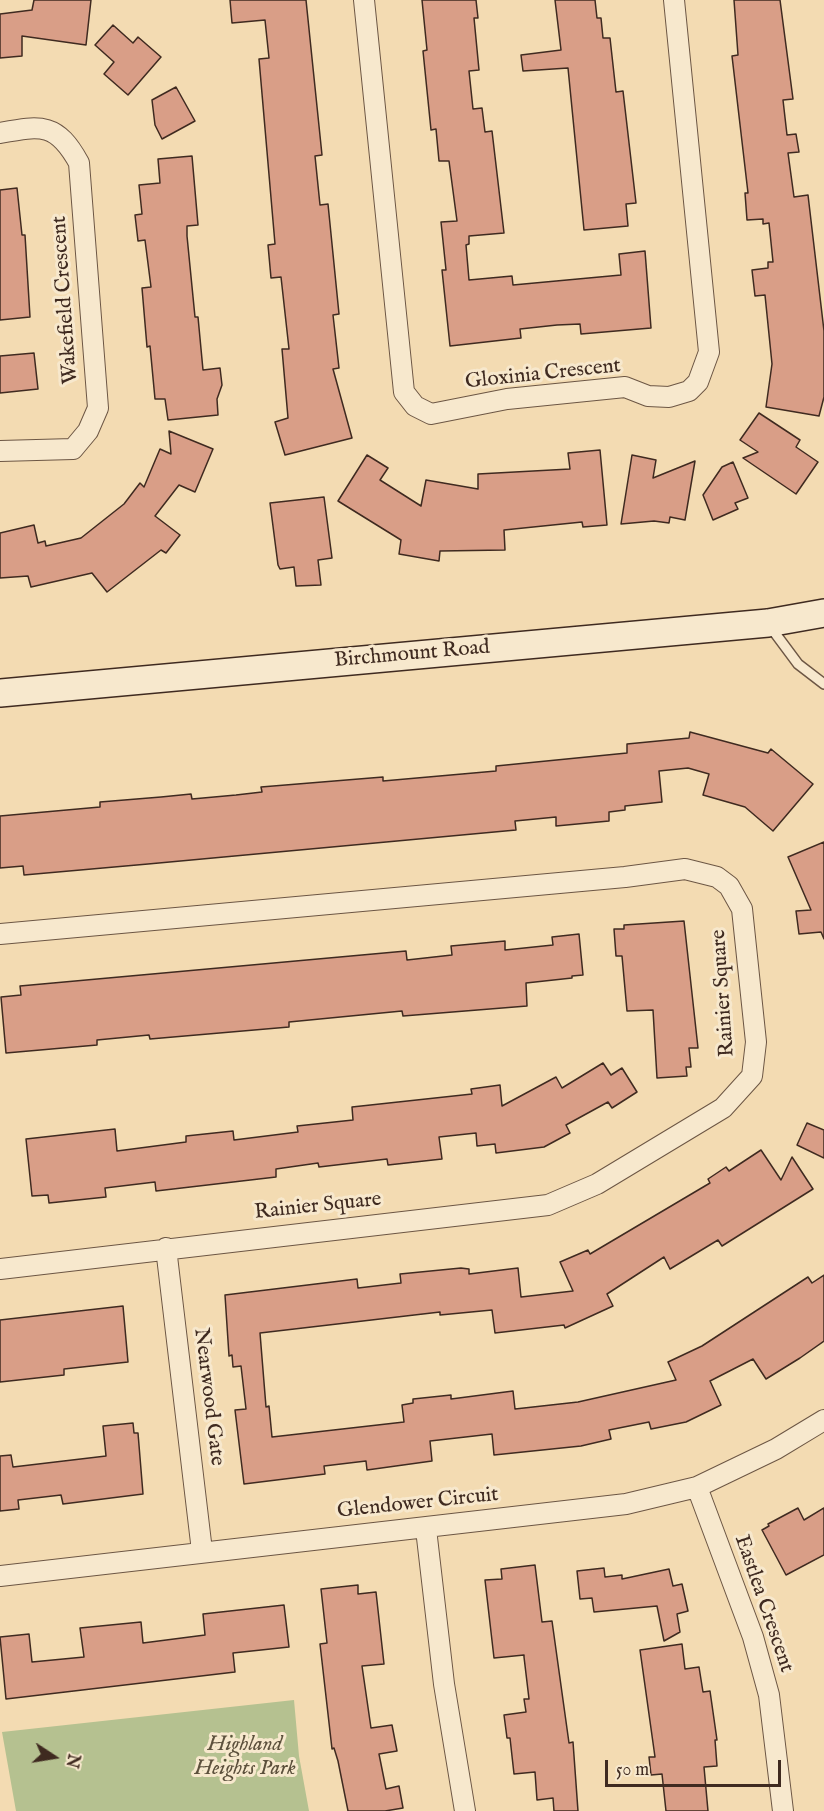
<!DOCTYPE html>
<style>
body{margin:0}
#map{position:relative;width:824px;height:1811px;overflow:hidden;background:#f3dbb2;font-family:"IM FELL English",serif}
canvas{display:block}
.north{position:absolute;left:24px;top:1727px;width:60px;height:60px;-webkit-text-stroke:4px #f7e8cd;paint-order:stroke;rotate:102deg;font-size:16px;font-weight:700;line-height:24px;text-align:center;color:#3f2a20}
.north::after{content:'';display:block;margin:auto;width:21px;height:27px;background:#3f2a20;clip-path:polygon(50% 0,100% 100%,50% 72%,0 100%)}
.scale{position:absolute;left:605px;top:1760px;width:176px;height:27px;box-sizing:border-box;border:3px solid #3f2a20;border-top:0;padding-left:8px;font-size:18px;line-height:21px;white-space:nowrap;color:#3f2a20;-webkit-text-stroke:4px #f7e8cd;paint-order:stroke}
</style>
<div id="map">
<canvas width="824" height="1811"></canvas>
<div class="north">N</div>
<div class="scale">50 m</div>
</div>
<script>
const ctx = document.querySelector('canvas').getContext('2d');
ctx.lineJoin = 'round';
function fillPath(path, color) {
  ctx.fillStyle = color;
  ctx.fill(path, 'evenodd');
}
function trace(path, color, width, dash) {
  ctx.strokeStyle = color;
  ctx.lineWidth = width;
  ctx.lineCap = dash ? 'butt' : 'round';
  ctx.setLineDash(dash || []);
  ctx.stroke(path);
}
function label(font, color, halo, rows, align = 'center') {
  ctx.font = font + ' "IM FELL English",serif';
  ctx.lineWidth = 6;
  ctx.setLineDash([]);
  ctx.textBaseline = 'middle';
  ctx.strokeStyle = halo;
  ctx.fillStyle = color;
  for (const [text, x, y, turn = 0] of rows) {
    ctx.save();
    ctx.translate(x, y);
    ctx.rotate((+turn || 0) * Math.PI / 180);
    ctx.textAlign = isNaN(turn) ? turn : align;
    if (halo) ctx.strokeText(text, 0, 0);
    ctx.fillText(text, 0, 0);
    ctx.restore();
  }
}
const green = new Path2D(`
 M294 1700 299 1756 309 1811H16L2 1732Z`);
const building = new Path2D(`
 M34 0H91L86 45 22 36V56L0 58V14L32 10Z
 M230 0H306L322 155 315 156 320 205 328 204 339 314 333 315 339 368 333 369 352 438 285 455 275 422 288 418 282 349H289L281 277 271 278 268 245 275 244 259 59 269 58 265 20 232 23Z
 M422 0H476L478 18H474L479 70 469 71 473 109 482 108 485 132 492 131 504 233 469 236V244L466 245 469 280 512 276 513 285 621 275 619 254 645 251 651 328 581 334 580 324 557 325 520 329 521 338 450 346 442 270H446L441 222 457 221 449 161H439L436 129 431 130 423 51 427 50Z
 M555 0H595L597 18H601L603 38H610L616 92 623 91 636 203 626 204 628 226 584 230 568 68 523 71 521 55 561 50Z
 M734 0H780L793 99 783 100 787 135 796 134 799 152 788 153 794 197 808 195 824 331V397L819 416 766 407 772 364 765 295 755 296 752 270 768 268V262H773L769 223 763 224V219L747 220 745 193H748L732 56 738 55Z
 M113 25 133 43 138 37 161 57 128 95 104 74 114 62 95 45Z
 M176 87 195 121 162 139 155 125 152 100Z
 M192 156 198 225 187 226V236L195 317H198L203 370 220 368 222 385 217 399 218 415 168 420 165 399H155L150 346 147 347 142 288 151 287 145 240 138 241 135 215 142 214 139 185 160 183 158 159Z
 M17 188 22 235H25L30 317 0 320V190Z
 M34 353 38 389 0 393V356Z
 M759 413 800 440 796 447 818 462 796 494 743 458 758 452 740 440Z
 M169 431 213 449 195 492 179 485 155 516 180 535 166 553 161 550 107 592 92 573 31 587 28 576 0 578V533L34 525 38 543 45 541 46 546 81 538 124 504 140 483 144 487 160 449 171 454Z
 M600 450 607 525 583 527 582 522 504 530 505 550 440 551 439 561 399 554 401 540 338 501 367 455 388 468 380 480 421 506 426 480 478 489V474L570 469 568 453Z
 M632 455 656 460 653 478 695 461 685 520 670 517 669 523 654 521 621 524Z
 M733 462 748 498 735 503 738 509 713 520 703 495 722 467Z
 M324 497 332 558 318 560 321 585 296 586 294 567 280 569 278 565 270 503Z
 M690 732 768 753 771 749 813 784 773 831 745 807 703 795 709 774 688 768 659 771 662 802 625 806V810L609 812V821L556 826V817L515 821 516 830 148 864 24 875 23 866 0 868V816L100 807V802L161 797 191 794 192 799 236 795 262 792 261 787 383 777V781L496 771V766L627 753V744L689 738Z
 M824 842V939L821 932 799 934 796 911 811 910 788 857Z
 M684 921 698 1048H689L691 1067H686L687 1076 657 1078 653 1010 627 1011 622 956H616L614 929H624V925Z
 M579 934 583 975 572 976V978L526 983 527 1006 403 1016 402 1011 289 1022V1027L150 1039 149 1035 97 1040V1045L6 1053 1 997 21 995 20 986 406 951 407 960 452 955 451 946 505 941V950L553 945 552 937Z
 M603 1063 611 1075 622 1068 637 1092 612 1108 608 1102 566 1125 570 1133 544 1147 496 1153 495 1144 477 1146 476 1133 439 1137 442 1159 388 1165 387 1159 319 1167 318 1163 276 1169V1177L156 1191 155 1182 105 1188 106 1197 49 1203 48 1195 32 1196 26 1139 115 1129 117 1151 186 1142V1136L233 1131 234 1140 298 1132 297 1126 353 1120 352 1107 472 1094 471 1089 500 1085 502 1106 556 1077 562 1088Z
 M807 1123 824 1130V1158L797 1145Z
 M761 1150 781 1180 792 1157 813 1189 722 1246 718 1240 670 1269 664 1257 607 1294 613 1306 565 1328 564 1325 495 1333 492 1310 440 1315V1312L260 1333 266 1407 269 1406 272 1437 404 1422 402 1405 413 1403V1399L451 1395V1399L513 1391 515 1409 578 1402 676 1380 668 1362 702 1346 808 1277 812 1283 824 1275V1341L800 1358 766 1379 753 1359 710 1381 721 1405 686 1422 651 1429 649 1422 609 1430 611 1439 581 1446 494 1455 492 1434 430 1441 432 1461 367 1470 366 1461 324 1466 325 1474 244 1484 235 1410 246 1409 241 1366 233 1367 232 1355 229 1356 225 1295 357 1279 358 1288 401 1283 400 1274 461 1268 469 1269V1274L518 1268 521 1297 573 1291 560 1262 588 1250 590 1254 710 1183 708 1179 726 1167 729 1171Z
 M123 1306 128 1362 64 1369V1375L0 1382V1320Z
 M133 1423 134 1433H138L143 1494 63 1504 61 1495 18 1500 19 1509 0 1511V1456L11 1455 13 1467 106 1456 103 1426Z
 M798 1508 804 1520 824 1508V1555L786 1575 762 1530 769 1526 768 1524Z
 M535 1565 542 1622 552 1621 569 1743 573 1742 578 1811H554L553 1798 537 1800 535 1772 514 1774 510 1738H507L504 1715 526 1712 524 1699H529L524 1657V1655L494 1658 485 1580 502 1579 501 1569Z
 M604 1568 605 1577 622 1575V1579L669 1569 673 1586 682 1584 688 1611 677 1614 680 1632 664 1641 657 1606 594 1612 592 1598 580 1599 577 1571Z
 M358 1585V1594L376 1592 384 1664 362 1666 371 1728 392 1725 397 1751 379 1754 386 1789 399 1786 403 1808 385 1811H348L338 1761 334 1748 332 1749 320 1644 327 1643 321 1589Z
 M284 1605 289 1647 233 1653 235 1672 6 1699 0 1637 29 1634 32 1662 84 1657 80 1628 141 1622 143 1643 205 1635 203 1614Z
 M682 1644 685 1669 699 1667 703 1692 710 1691 717 1740H715L717 1766 704 1767 708 1811H666L662 1774 651 1775 649 1757H655L640 1650Z`);
const lane = new Path2D(`
 M769 625 798 664 824 684`);
const street = new Path2D(`
 M364 0 404 392 415 406 431 414 507 399 625 387 648 396 669 397 689 391 698 382 709 352 674 0
 M0 133C42 125 57 123 79 163L98 408 88 431 73 449 0 451
 M0 934 625 877 685 869 717 877 729 886 742 909 756 1042 752 1076 723 1108 597 1184 548 1205 0 1269
 M166 1248 202 1551
 M697 1487 753 1637 769 1695 783 1811
 M426 1529 444 1684 465 1811
 M0 1576 626 1504 697 1487 776 1449 824 1420`);
const secondary = new Path2D(`
 M0 693 768 623 824 613`);
const streetNames = [
 ["Wakefield Crescent",66,300,-94],
 ["Gloxinia Crescent",543,375,-6],
 ["Birchmount Road",412,655,-5],
 ["Rainier Square",724,993,-94],
 ["Rainier Square",318,1207,-6],
 ["Nearwood Gate",208,1397,83],
 ["Glendower Circuit",418,1504,-6],
 ["Eastlea Crescent",763,1604,71]
];
const parkNames = [
 ["Highland",245,1746],
 ["Heights Park",245,1770]
];
fillPath(green, '#b5c190');
fillPath(building, '#d99e87');
trace(building, '#3f2a20', 1.5);
trace(lane, '#6c5644', 12);
trace(street, '#6c5644', 22);
trace(secondary, '#3f2a20', 30);
trace(lane, '#f7e8cd', 9);
trace(street, '#f7e8cd', 20);
trace(secondary, '#f7e8cd', 27);
label('21px', '#3f2a20', '#f7e8cd', streetNames);
label('italic 21px', '#5c503c', '#f7e8cd', parkNames);
</script>
